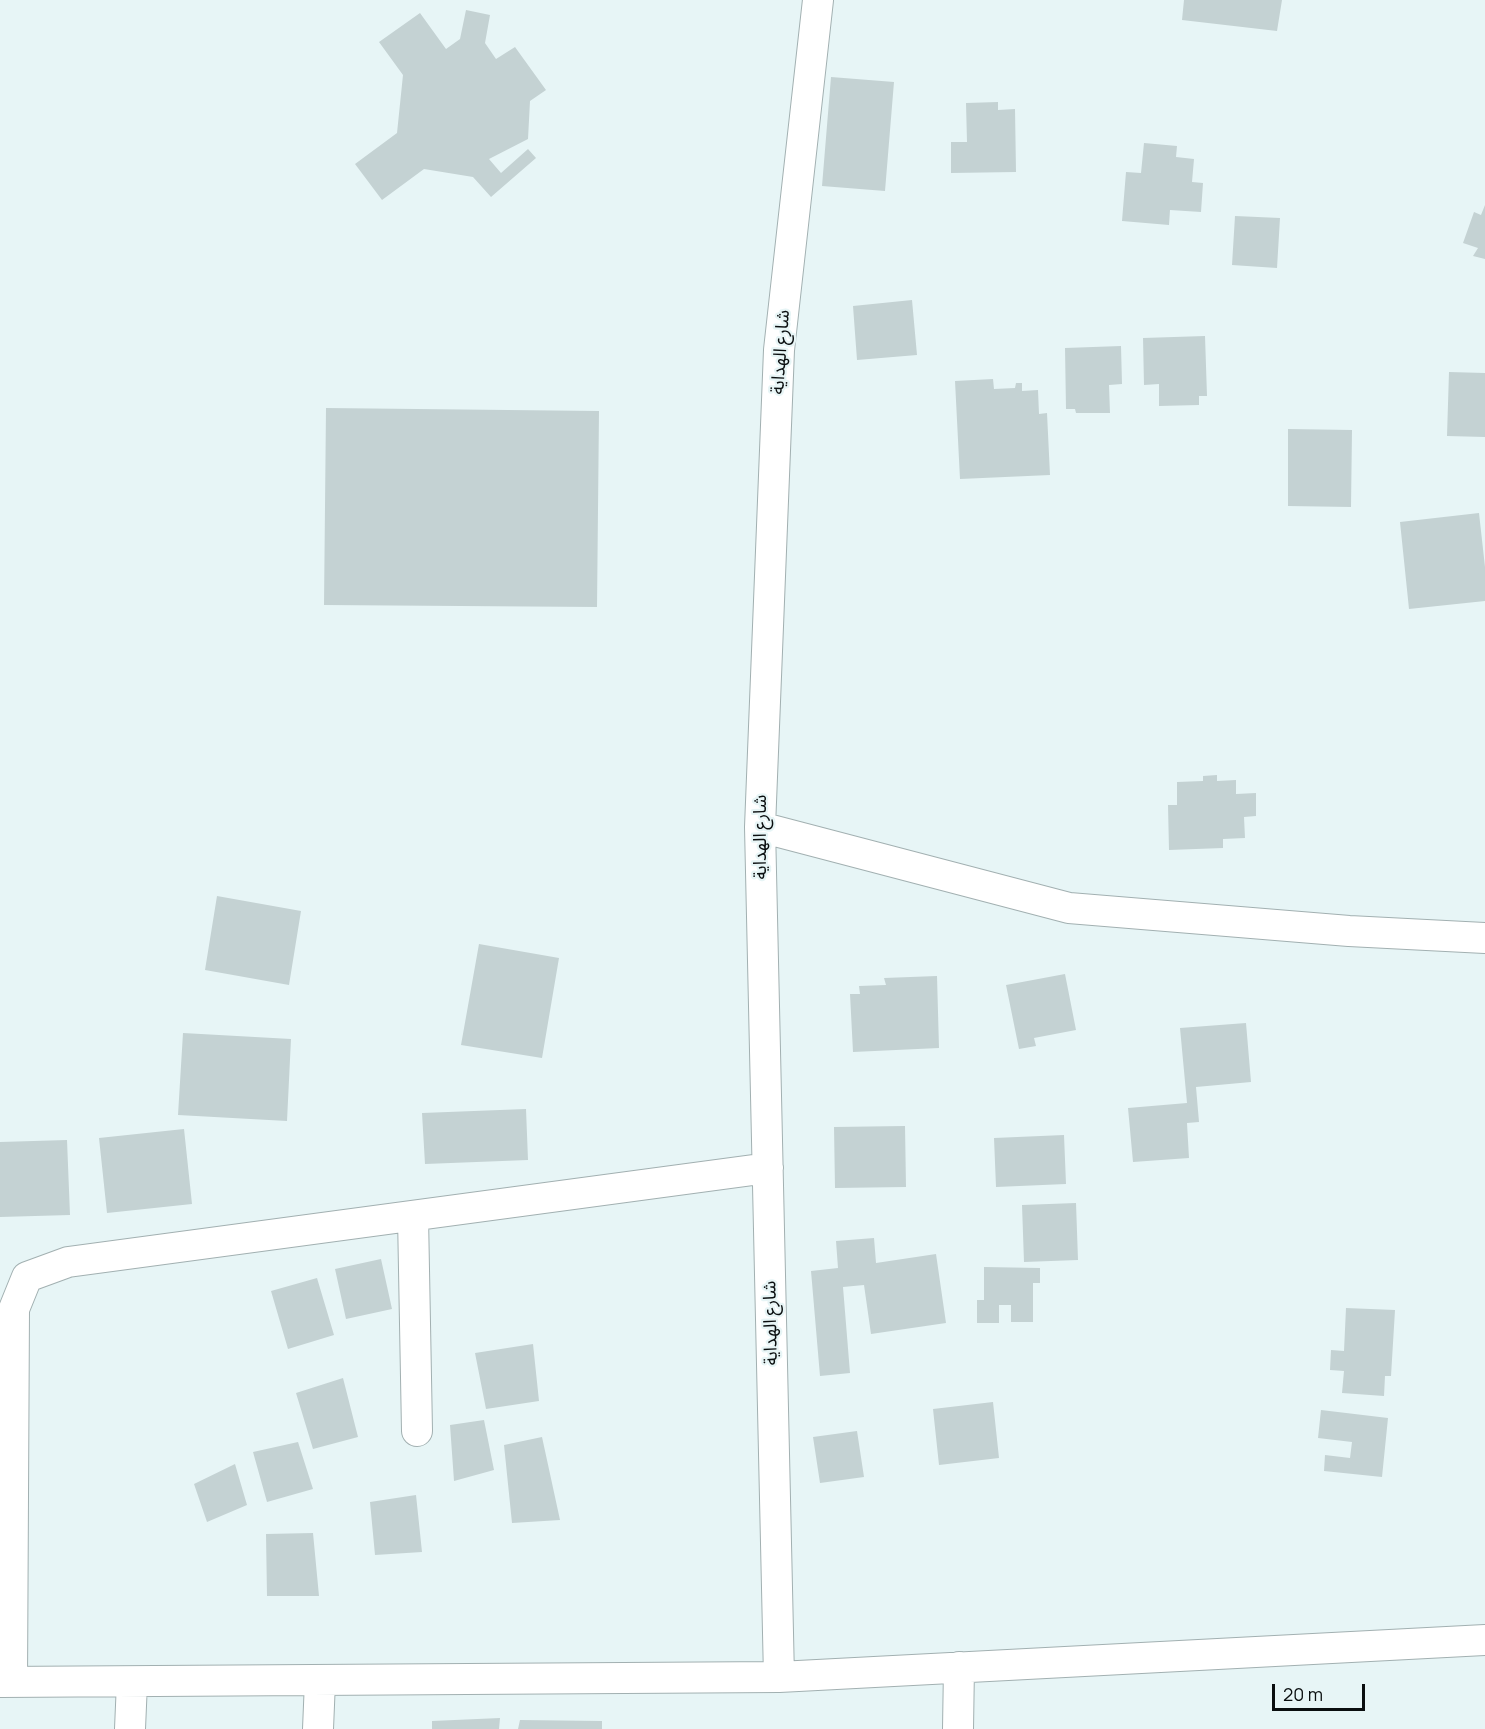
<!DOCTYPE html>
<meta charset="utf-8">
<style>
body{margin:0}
#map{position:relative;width:1485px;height:1729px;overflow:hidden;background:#e7f5f6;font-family:Manrope,sans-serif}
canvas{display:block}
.scale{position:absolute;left:1272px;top:1684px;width:93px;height:27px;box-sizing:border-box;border:3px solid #0a0e0f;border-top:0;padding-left:8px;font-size:18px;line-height:21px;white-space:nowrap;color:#0a0e0f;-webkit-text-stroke:4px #e7f5f6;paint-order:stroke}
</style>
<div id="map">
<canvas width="1485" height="1729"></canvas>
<div class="scale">20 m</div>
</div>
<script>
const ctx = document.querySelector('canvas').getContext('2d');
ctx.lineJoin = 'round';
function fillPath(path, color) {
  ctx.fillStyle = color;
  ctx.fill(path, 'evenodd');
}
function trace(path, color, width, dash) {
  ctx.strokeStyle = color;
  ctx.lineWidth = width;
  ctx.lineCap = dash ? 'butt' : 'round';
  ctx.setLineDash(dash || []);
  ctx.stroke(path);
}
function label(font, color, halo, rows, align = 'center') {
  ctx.font = font + ' Manrope,"Noto Sans Arabic",sans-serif';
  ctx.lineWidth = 4.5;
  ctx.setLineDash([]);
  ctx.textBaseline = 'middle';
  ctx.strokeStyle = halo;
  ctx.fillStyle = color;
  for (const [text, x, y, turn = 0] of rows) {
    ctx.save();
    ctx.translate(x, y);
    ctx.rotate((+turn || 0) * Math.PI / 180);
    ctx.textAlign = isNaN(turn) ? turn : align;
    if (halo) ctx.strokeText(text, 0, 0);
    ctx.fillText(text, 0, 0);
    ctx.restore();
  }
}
const building = new Path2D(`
 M1184 0H1282L1277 31 1182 20Z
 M466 10 490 15 485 43 496 59 515 47 546 90 530 101 528 139 489 159 501 173 528 149 536 158 491 197 473 177 424 169 382 200 355 164 397 133 403 75 379 42 420 13 446 49 460 39Z
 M831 77 894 82 885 191 822 186Z
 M998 102V110L1015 109 1016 172 951 173V142H967L966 103Z
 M1144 143 1177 146 1176 157 1194 159 1192 182 1203 183 1201 212 1170 210 1169 225 1122 221 1126 172 1141 173Z
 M1485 205V259L1473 256 1478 248 1463 243 1474 212 1481 215Z
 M1235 216 1280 218 1277 268 1232 265Z
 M912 300 917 355 857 360 853 306Z
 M1205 336 1207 396H1199V405L1159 406V384L1144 385 1143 338Z
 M1121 346 1122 384 1109 385 1110 413H1076L1075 409H1066L1065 348Z
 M1449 372 1485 373V437L1447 436Z
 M993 379 994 389 1015 388 1016 383H1022V391L1038 390 1039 414 1047 413 1050 475 960 479 955 381Z
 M326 408 599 411 597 607 324 605Z
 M1288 429 1352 430 1351 507 1288 506Z
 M1479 513 1485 567V601L1409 609 1400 522Z
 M1217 775V781L1236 780V794L1256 793V816L1244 817 1245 838 1223 839V848L1169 850 1168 805H1177V782L1203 781V776Z
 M217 896 301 911 289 985 205 970Z
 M479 944 559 958 542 1058 461 1045Z
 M1065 974 1076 1030 1034 1038 1036 1046 1019 1049 1006 985Z
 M937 976 939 1048 853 1052 850 994H860L859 986 886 985 884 978Z
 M1246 1023 1251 1082 1196 1087 1199 1122 1187 1123 1189 1158 1133 1162 1128 1108 1187 1103 1180 1028Z
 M183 1033 291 1039 287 1121 178 1115Z
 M526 1109 528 1160 425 1164 422 1113Z
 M905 1126 906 1187 835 1188 834 1127Z
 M184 1129 192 1204 107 1213 99 1138Z
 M1064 1135 1066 1184 996 1187 994 1138Z
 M67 1140 70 1215 0 1217V1142Z
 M1076 1203 1078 1260 1024 1262 1022 1205Z
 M874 1238 876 1263 936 1254 946 1323 871 1334 864 1285 843 1287 850 1373 820 1376 811 1271 838 1268 836 1241Z
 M381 1259 392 1309 346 1319 335 1269Z
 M984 1267 1040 1268V1283H1033V1322H1011V1305H999V1323H977V1300H984Z
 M317 1278 334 1335 288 1349 271 1291Z
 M1346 1308 1395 1310 1391 1376H1385L1384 1396 1342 1393 1344 1371 1330 1370 1331 1350 1344 1351Z
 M533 1344 539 1401 486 1409 475 1353Z
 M343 1378 358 1437 313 1449 296 1393Z
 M993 1402 999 1458 939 1465 933 1409Z
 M1321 1410 1388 1418 1382 1477 1324 1471 1325 1455 1350 1458 1352 1442 1318 1438Z
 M484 1420 494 1470 454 1481 450 1425Z
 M857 1431 864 1477 820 1483 813 1437Z
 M542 1437 560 1520 512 1523 504 1445Z
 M298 1442 313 1489 267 1502 253 1452Z
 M235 1464 247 1505 207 1522 194 1484Z
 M416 1495 422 1552 375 1555 370 1502Z
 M313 1533 319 1596H267L266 1534Z
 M500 1718 499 1729H432V1721Z
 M520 1720 602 1721V1729H518Z`);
const street = new Path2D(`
 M760 827 1069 908 1349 931 1485 938
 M413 1216 417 1431
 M779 1677 760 827 779 350 818 0
 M0 1682 779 1677 1485 1640
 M12 1682 14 1309 27 1277 68 1262 768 1168
 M130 1729 132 1682
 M318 1729 320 1681
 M958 1729 959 1667`);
const streetNames = [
 ["شارع الهداية",781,352,-86],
 ["شارع الهداية",761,837,-90],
 ["شارع الهداية",771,1323,-91]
];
fillPath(building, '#c4d2d3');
trace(street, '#a2b0b1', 32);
trace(street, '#fff', 30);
label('18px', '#0a0e0f', '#e7f5f6', streetNames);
</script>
